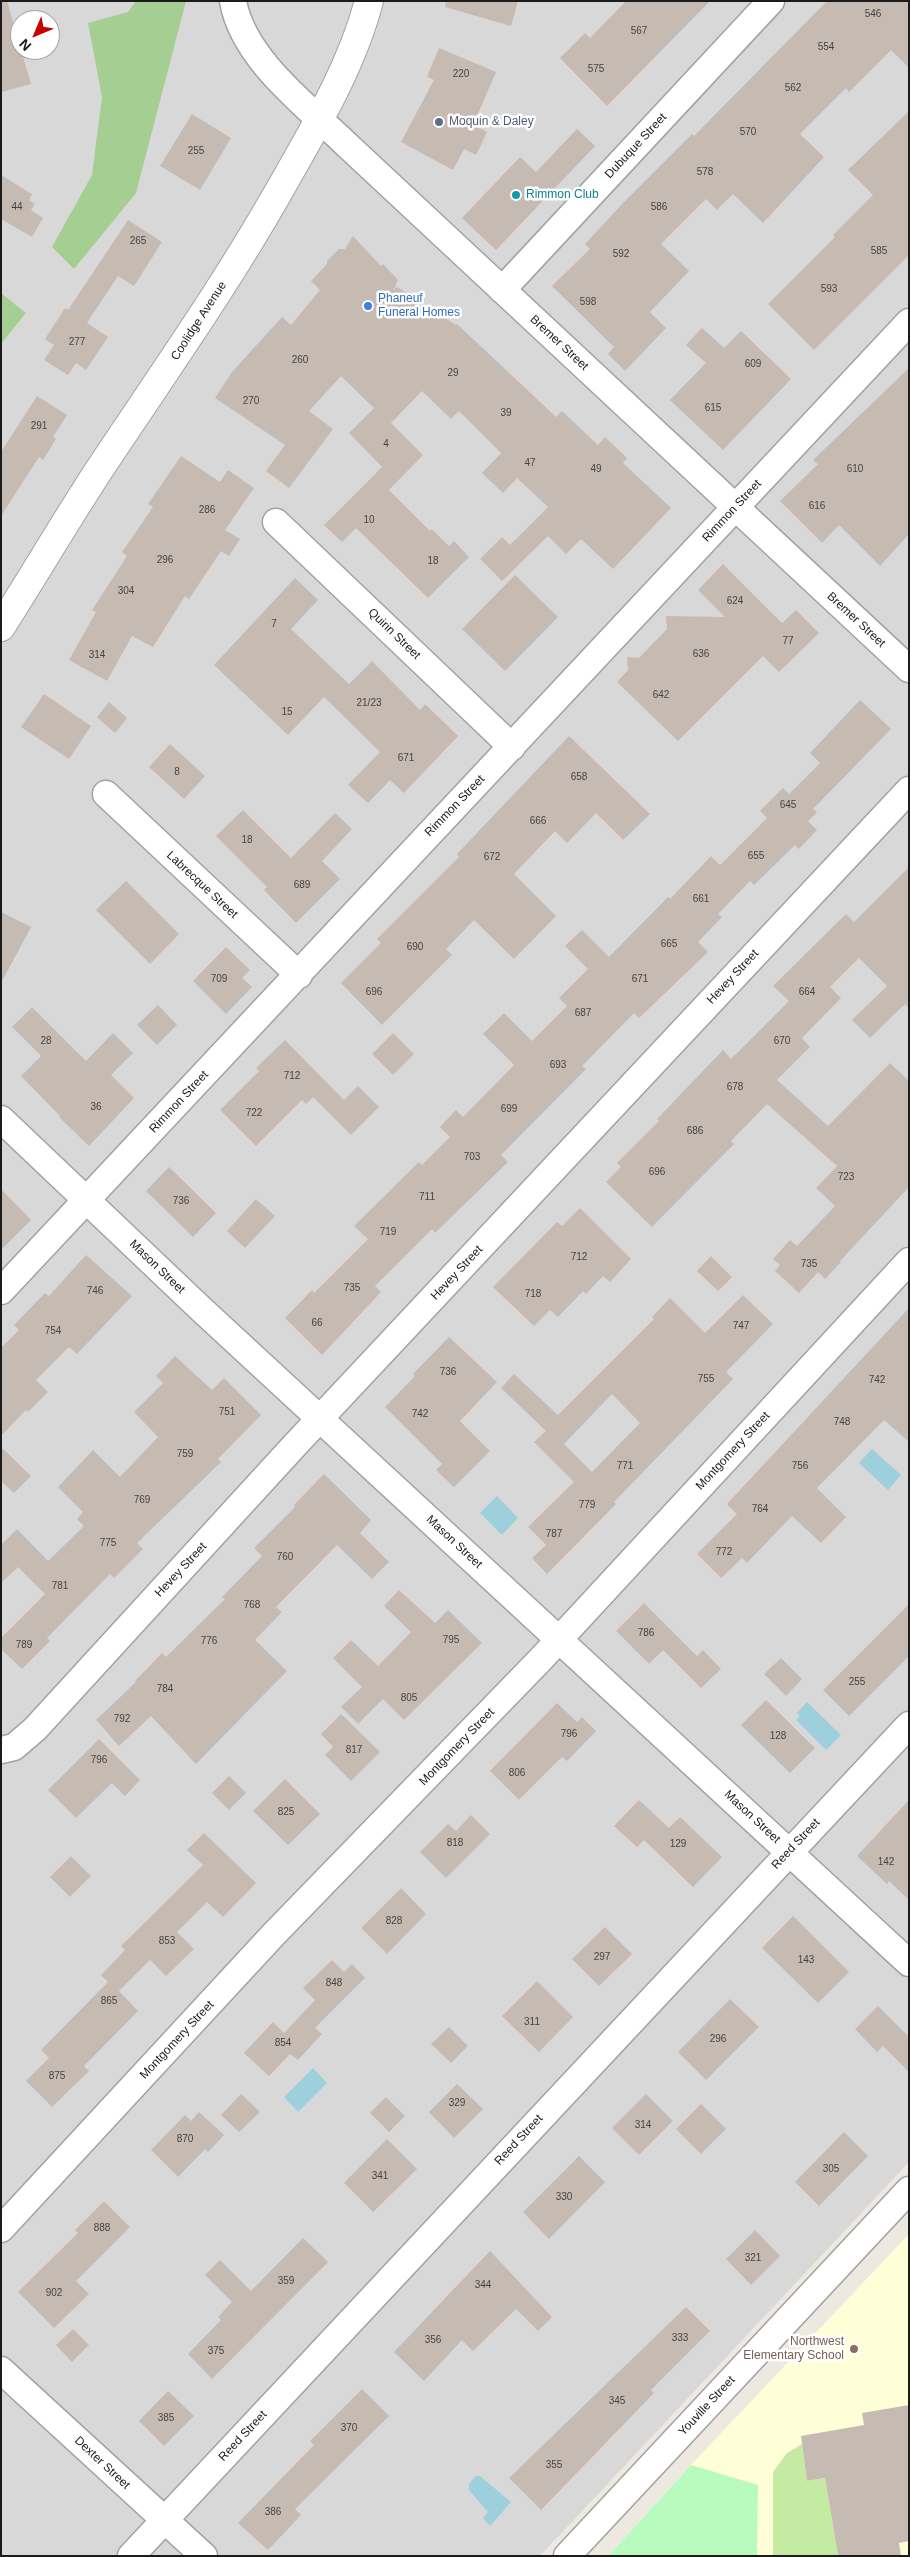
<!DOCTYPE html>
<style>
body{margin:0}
#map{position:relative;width:910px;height:2557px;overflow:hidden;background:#ede9e0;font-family:Arial,sans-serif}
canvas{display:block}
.frame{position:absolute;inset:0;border:2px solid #1b1b1b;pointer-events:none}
.north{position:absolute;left:10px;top:10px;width:50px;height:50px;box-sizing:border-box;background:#fff;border:1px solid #a4a4a4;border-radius:50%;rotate:225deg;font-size:14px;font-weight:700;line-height:20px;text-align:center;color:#1b1b1b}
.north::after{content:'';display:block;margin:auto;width:18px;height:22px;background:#c60100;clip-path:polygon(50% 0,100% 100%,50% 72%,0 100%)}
</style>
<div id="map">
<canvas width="910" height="2557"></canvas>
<div class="frame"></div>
<div class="north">N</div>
</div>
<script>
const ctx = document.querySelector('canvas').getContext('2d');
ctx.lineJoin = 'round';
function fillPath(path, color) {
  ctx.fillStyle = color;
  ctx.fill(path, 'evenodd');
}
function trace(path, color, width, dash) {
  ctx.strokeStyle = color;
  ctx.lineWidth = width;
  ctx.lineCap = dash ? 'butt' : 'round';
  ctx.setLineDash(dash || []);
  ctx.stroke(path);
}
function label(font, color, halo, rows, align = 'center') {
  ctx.font = font + ' Arial,sans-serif';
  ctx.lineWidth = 5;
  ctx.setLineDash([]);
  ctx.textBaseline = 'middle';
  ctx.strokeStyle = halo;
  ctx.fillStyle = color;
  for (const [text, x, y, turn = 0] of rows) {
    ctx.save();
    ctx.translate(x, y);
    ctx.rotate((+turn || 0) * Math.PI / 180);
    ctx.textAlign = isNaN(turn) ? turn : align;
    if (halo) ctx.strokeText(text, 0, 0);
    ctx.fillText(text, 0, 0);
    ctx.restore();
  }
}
const residential = new Path2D(`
 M1 1H909V2162L540 2556H1V344L26 313 1 293ZM20 20H50V50H20Z`);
const education = new Path2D(`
 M909 2234V2556H608L691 2465Z`);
const grass = new Path2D(`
 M802 2444 807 2481 825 2478 838 2556H773V2472L787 2453Z`);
const forest = new Path2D(`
 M136 1H186L136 193 74 269 52 247 92 175 102 97 88 23 128 12Z
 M1 293 26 313 1 344Z`);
const park = new Path2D(`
 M691 2465 758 2485 757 2556H608Z`);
const water = new Path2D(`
 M872 1449 901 1475 888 1490 859 1463Z
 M497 1496 518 1518 502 1535 480 1513Z
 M807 1702 841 1735 826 1750 796 1720 800 1716 797 1713Z
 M313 2068 327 2083 298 2112 284 2097Z
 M476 2476H480L511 2502 490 2526 483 2518 488 2512 469 2490V2484Z`);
const building = new Path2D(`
 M7 1 31 84 1 92V2Z
 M446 1H518L511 26 445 7Z
 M626 1H710L607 106 560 58 585 33 590 38Z
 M827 1H909V68L891 50 849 92 846 88 800 134 824 157 763 223 733 194 717 210 706 199 661 244 689 271 650 312 666 328 625 371 608 354 614 347 552 286 590 249 585 244 624 202 692 134 694 136Z
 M439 48 496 72 473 125 487 132 476 155 464 149 453 170 401 142 434 80 427 77Z
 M909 111V255L814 350 768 304 835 237 833 235 873 195 848 170Z
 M192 114 231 138 200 190 160 166Z
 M577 129 595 146 496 250 462 218 520 157 536 172Z
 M1 175 32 194 29 200 35 204 31 210 43 218 32 237 1 219Z
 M128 220 162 242 134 286 118 276 87 323 108 337 86 370 76 363 68 375 44 360 54 345 45 339 65 308 68 310Z
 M353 236 381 266 383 264 398 280 393 291 397 287 456 325 457 324 556 417 562 411 598 445 605 437 627 458 623 463 671 508 613 569 581 539 566 554 548 536 502 581 480 559 502 537 510 545 548 507 517 478 503 493 482 473 501 453 459 411 451 419 422 391 391 423 423 455 389 490 430 531 432 529 449 546 454 541 469 557 428 598 356 528 342 542 324 525 382 467 349 433 374 408 341 376 309 411 333 429 289 488 266 471 285 445 215 398 232 372 282 317 291 325 320 290 311 281 327 264V261L339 249H345Z
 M702 328 724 348 741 331 791 379 723 450 670 400 706 363 686 345Z
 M909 368V534L880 566 839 525 822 543 780 501 818 464 813 460Z
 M37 396 67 415 53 437 56 439 43 460 39 457 1 516V452Z
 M181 456 220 482 228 470 254 488 225 530 240 539 229 556 221 551 189 599 185 596 153 647 132 636 107 681 69 660 96 612 92 610 127 556 122 552 153 507 148 504Z
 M723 564 782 623 796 610 819 633 779 672 763 656 678 741 617 682 628 670 627 657 639 658 667 629 666 616 725 617 698 590Z
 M515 575 558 617 505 671 462 629Z
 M295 578 318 600 291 629 349 684 372 661 420 710 425 704 458 736 404 793 390 780 368 803 348 785 380 752 324 697 288 735 214 665Z
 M44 694 91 726 69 759 21 727Z
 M860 700 891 729 813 809 817 812 808 821 817 830 799 849 795 845 754 885 750 881 718 914 722 917 698 942 708 952 639 1018 634 1013 582 1066 586 1069 501 1155 508 1162 435 1233 432 1229 375 1286 381 1292 322 1355 285 1318 312 1290 314 1293 368 1239 354 1226 419 1162 422 1165 450 1137 440 1127 456 1110 463 1117 514 1065 483 1034 504 1013 532 1041 567 1006 559 998 588 969 565 946 582 930 609 957 668 897 670 899 711 856 720 865 767 818 760 811 783 788 789 794 820 763 810 753Z
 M109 702 127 718 115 733 97 717Z
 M569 736 650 814 623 840 596 813 567 843 555 831 514 874 556 916 514 959 474 920 446 949 452 955 382 1025 341 983 381 943 377 939 459 857 457 854Z
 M170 744 205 776 184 799 149 767Z
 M243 810 291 858 335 813 352 829 322 861 340 879 296 923 264 890 267 887 216 836Z
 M909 867V1008L905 1004 870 1038 852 1020 887 986 859 958 830 987 841 998 802 1038 810 1047 777 1080 828 1126 890 1063 909 1081V1187L840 1261 841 1262 825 1279 818 1272 799 1293 775 1271 780 1265 773 1259 790 1240 797 1246 835 1206 816 1188 837 1166 767 1104 731 1141 734 1144 652 1227 606 1182 621 1167 617 1163 659 1121 657 1119 723 1050 731 1059 789 1001 773 986 846 914 854 922Z
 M126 881 179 934 150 964 96 910Z
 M1 912 31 927 1 983Z
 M226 947 250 970 242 978 252 987 226 1014 193 981Z
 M158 1005 177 1025 157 1045 137 1025Z
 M32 1007 86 1061 113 1033 133 1053 111 1075 134 1098 89 1146 59 1117 60 1116 21 1076 41 1056 12 1027Z
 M393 1033 414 1054 393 1075 372 1054Z
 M285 1040 344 1100 358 1086 379 1107 351 1135 313 1097 306 1104 302 1100 256 1146 220 1110 259 1071 256 1068Z
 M169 1167 216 1213 193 1237 146 1191Z
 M1 1189 31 1220 1 1250Z
 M256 1199 275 1216 245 1248 227 1231Z
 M580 1208 631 1259 610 1282 603 1276 586 1294 583 1291 558 1317 550 1310 534 1326 493 1287 557 1222 562 1226Z
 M86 1255 132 1296 77 1354 69 1347 36 1380 48 1392 28 1412 26 1410 1 1436V1348L19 1330 14 1325 45 1293 49 1296Z
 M711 1256 732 1277 718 1291 697 1271Z
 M743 1295 773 1324 726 1372 733 1379 614 1502 616 1504 547 1574 532 1558 546 1545 528 1527 574 1482 534 1442 546 1431 501 1388 514 1374 558 1415 654 1319 652 1317 670 1298 705 1333ZM612 1394 640 1423 592 1472 564 1444Z
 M909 1308V1442L884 1420 817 1488 846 1517 821 1543 792 1516 747 1563 742 1558 721 1578 697 1554 737 1514 727 1504Z
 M449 1337 497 1382 460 1421 490 1451 454 1487 436 1470 442 1464 385 1407 415 1376 413 1374Z
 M175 1356 212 1390 224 1378 261 1415 218 1459 221 1462 137 1543 143 1549 114 1578 110 1574 47 1638 50 1641 22 1669 1 1649V1638L45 1594 18 1567 1 1583V1545L17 1529 48 1561 84 1526 77 1519 83 1512 58 1487 93 1450 120 1477 158 1437 134 1412 163 1383 156 1376Z
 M1 1447 31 1476 14 1493 1 1481Z
 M324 1474 371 1520 360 1533 389 1562 372 1579 337 1545 276 1607 282 1612 255 1640 287 1671 196 1764 151 1716 119 1746 96 1720 136 1682 135 1681 162 1653 166 1657 225 1599 222 1597 262 1556 254 1548 295 1507 294 1505Z
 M399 1590 435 1623 448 1610 482 1643 404 1720 383 1699 358 1724 341 1707 362 1687 333 1658 351 1640 378 1666 411 1632 384 1606Z
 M644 1603 697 1656 703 1650 721 1669 701 1688 663 1650 649 1664 616 1631Z
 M909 1604V1656L849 1716 823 1690Z
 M781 1658 802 1679 786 1696 764 1674Z
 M766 1700 815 1748 790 1773 741 1725Z
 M557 1703 577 1722 582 1717 596 1731 567 1761 562 1757 519 1800 490 1771Z
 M341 1714 380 1752 351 1781 325 1755 333 1747 321 1734Z
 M99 1739 140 1780 125 1796 112 1783 76 1818 48 1790Z
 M229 1776 246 1793 229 1810 212 1793Z
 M285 1779 320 1814 288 1845 253 1811Z
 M639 1800 669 1828 680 1817 722 1857 693 1887 644 1840 637 1847 614 1826Z
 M909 1800V1900L889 1881 887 1884 857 1856Z
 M471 1815 490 1834 446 1878 420 1852 448 1824 456 1831Z
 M204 1833 256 1883 223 1917 207 1902 177 1932 194 1949 166 1976 150 1960 119 1991 138 2011 84 2066 89 2071 52 2107 26 2081 49 2058 41 2050 108 1982 101 1975 125 1950 121 1946 203 1865 187 1850Z
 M71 1856 91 1876 70 1897 50 1877Z
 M401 1888 426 1914 387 1954 361 1928Z
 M793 1916 849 1972 818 2003 762 1948Z
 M605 1927 632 1954 599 1986 572 1959Z
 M332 1960 344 1972 352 1964 365 1978 315 2028 322 2034 298 2060 290 2054 269 2076 244 2053 273 2022 284 2033 315 2000 303 1988Z
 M537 1981 573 2017 539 2052 502 2016Z
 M730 1999 759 2027 706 2080 678 2052Z
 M878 2006 909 2037V2072L883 2046 877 2052 855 2029Z
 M449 2027 468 2046 451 2063 431 2044Z
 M457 2084 483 2109 454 2138 429 2112Z
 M241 2094 260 2112 239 2132 221 2115Z
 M646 2094 673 2121 639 2155 612 2128Z
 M386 2097 405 2116 389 2132 370 2113Z
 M701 2104 726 2129 701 2154 676 2129Z
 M199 2112 224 2135 208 2152 205 2149 178 2177 151 2150 185 2115 191 2121Z
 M844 2132 868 2156 819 2206 795 2182Z
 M387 2139 417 2169 373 2212 344 2183Z
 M579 2156 605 2182 549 2239 523 2212Z
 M104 2201 130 2227 76 2281 89 2294 54 2328 18 2292 78 2233 75 2230Z
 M755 2230 780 2256 751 2285 726 2259Z
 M303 2238 328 2262 212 2379 188 2354 221 2320 218 2317 232 2302 205 2275 220 2260 251 2291Z
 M490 2251 552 2317 538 2331 516 2309 473 2351 462 2340 424 2381 394 2352Z
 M686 2307 710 2331 651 2390 654 2393 541 2510 509 2478Z
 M73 2329 89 2345 72 2362 56 2345Z
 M362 2389 389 2416 295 2509 301 2515 268 2550 238 2523 314 2445 310 2441Z
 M168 2391 194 2416 164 2446 139 2421Z
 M909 2405V2541L899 2543 901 2556H838L825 2478 807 2481 801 2436 864 2425 862 2413Z`);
const minor = new Path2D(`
 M233 1C243 59 307 106 347 145L909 669
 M502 290 771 1
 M276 522 512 747
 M106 794 299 975
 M1 1119 201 1309 909 1963
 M1 1291 909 322
 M1 1750 14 1747 35 1729 295 1445 909 790
 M1 2229 274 1934 541 1659 909 1261
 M1 2370 204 2556
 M131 2556 909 1725
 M567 2556 909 2190`);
const tertiary = new Path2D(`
 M1 627C34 575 65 522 99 470 160 378 224 288 279 191 313 131 351 69 369 1`);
const markers = [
 [439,122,5,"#5c6f8a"],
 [516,195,5,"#0f9aa8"],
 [368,306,5,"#3f7fe0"],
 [854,2349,5,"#8d6e63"]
];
const numberNames = [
 ["546",873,14],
 ["567",639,31],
 ["554",826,47],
 ["575",596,69],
 ["220",461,74],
 ["562",793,88],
 ["570",748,132],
 ["255",196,151],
 ["578",705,172],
 ["44",17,207],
 ["586",659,207],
 ["265",138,241],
 ["585",879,251],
 ["592",621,254],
 ["593",829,289],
 ["598",588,302],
 ["277",77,342],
 ["260",300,360],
 ["609",753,364],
 ["29",453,373],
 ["270",251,401],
 ["615",713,408],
 ["39",506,413],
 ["291",39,426],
 ["4",386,444],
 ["47",530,463],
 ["49",596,469],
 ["610",855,469],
 ["616",817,506],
 ["286",207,510],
 ["10",369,520],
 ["296",165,560],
 ["18",433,561],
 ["304",126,591],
 ["624",735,601],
 ["7",274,624],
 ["77",788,641],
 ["636",701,654],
 ["314",97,655],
 ["642",661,695],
 ["21/23",369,703],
 ["15",287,712],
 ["671",406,758],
 ["8",177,772],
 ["658",579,777],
 ["645",788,805],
 ["666",538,821],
 ["18",247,840],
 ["655",756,856],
 ["672",492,857],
 ["689",302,885],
 ["661",701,899],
 ["665",669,944],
 ["690",415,947],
 ["709",219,979],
 ["671",640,979],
 ["696",374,992],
 ["664",807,992],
 ["687",583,1013],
 ["28",46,1041],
 ["670",782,1041],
 ["693",558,1065],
 ["712",292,1076],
 ["678",735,1087],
 ["36",96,1107],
 ["699",509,1109],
 ["722",254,1113],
 ["686",695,1131],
 ["703",472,1157],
 ["696",657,1172],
 ["723",846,1177],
 ["711",427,1197],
 ["736",181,1201],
 ["719",388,1232],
 ["712",579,1257],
 ["735",809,1264],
 ["735",352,1288],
 ["746",95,1291],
 ["718",533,1294],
 ["66",317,1323],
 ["747",741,1326],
 ["754",53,1331],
 ["736",448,1372],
 ["755",706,1379],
 ["742",877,1380],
 ["751",227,1412],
 ["742",420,1414],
 ["748",842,1422],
 ["759",185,1454],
 ["771",625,1466],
 ["756",800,1466],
 ["769",142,1500],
 ["779",587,1505],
 ["764",760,1509],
 ["787",554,1534],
 ["775",108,1543],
 ["772",724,1552],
 ["760",285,1557],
 ["781",60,1586],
 ["768",252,1605],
 ["786",646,1633],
 ["795",451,1640],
 ["776",209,1641],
 ["789",24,1645],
 ["255",857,1682],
 ["784",165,1689],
 ["805",409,1698],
 ["792",122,1719],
 ["796",569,1734],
 ["128",778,1736],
 ["817",354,1750],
 ["796",99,1760],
 ["806",517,1773],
 ["825",286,1812],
 ["818",455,1843],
 ["129",678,1844],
 ["142",886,1862],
 ["828",394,1921],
 ["853",167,1941],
 ["297",602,1957],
 ["143",806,1960],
 ["848",334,1983],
 ["865",109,2001],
 ["311",532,2022],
 ["296",718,2039],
 ["854",283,2043],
 ["875",57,2076],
 ["329",457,2103],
 ["314",643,2125],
 ["870",185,2139],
 ["305",831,2169],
 ["341",380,2176],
 ["330",564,2197],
 ["888",102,2228],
 ["321",753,2258],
 ["359",286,2281],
 ["344",483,2285],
 ["902",54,2293],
 ["333",680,2338],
 ["356",433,2340],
 ["375",216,2351],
 ["345",617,2401],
 ["385",166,2418],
 ["370",349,2428],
 ["355",554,2465],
 ["386",273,2512]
];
const serviceNames = [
 ["Moquin & Daley",449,122]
];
const streetNames = [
 ["Dubuque Street",636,146,-47],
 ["Coolidge Avenue",199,321,-57],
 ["Bremer Street",559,343,43],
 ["Rimmon Street",732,511,-47],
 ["Bremer Street",856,620,43],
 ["Quirin Street",394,634,44],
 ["Rimmon Street",455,806,-46],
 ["Labrecque Street",202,885,43],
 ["Hevey Street",733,977,-47],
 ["Rimmon Street",179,1102,-47],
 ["Mason Street",157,1267,44],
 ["Hevey Street",457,1273,-47],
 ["Montgomery Street",733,1451,-47],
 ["Mason Street",454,1542,43],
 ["Hevey Street",181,1570,-47],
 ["Montgomery Street",457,1747,-46],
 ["Mason Street",752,1817,43],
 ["Reed Street",796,1844,-47],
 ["Montgomery Street",177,2040,-47],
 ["Reed Street",519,2140,-47],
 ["Youville Street",707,2406,-47],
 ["Reed Street",243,2436,-47],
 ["Dexter Street",102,2463,43]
];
const cultureNames = [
 ["Rimmon Club",526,195]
];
const shopNames = [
 ["Phaneuf",378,299],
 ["Funeral Homes",378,313]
];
const educationNames = [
 ["Northwest",844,2342],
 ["Elementary School",844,2356]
];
fillPath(residential, '#d9d8d8');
fillPath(education, '#ffffd7');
fillPath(grass, '#c5eba2');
fillPath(forest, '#a4ce92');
fillPath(park, '#b9fbbe');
fillPath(water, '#9dcfdd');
fillPath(building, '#c5bbb3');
trace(minor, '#a2a2a2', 29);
trace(tertiary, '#a2a2a2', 30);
trace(minor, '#fff', 26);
trace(tertiary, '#fff', 28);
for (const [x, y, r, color] of markers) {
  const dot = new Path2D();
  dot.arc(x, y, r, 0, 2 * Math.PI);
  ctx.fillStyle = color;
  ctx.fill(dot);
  trace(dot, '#fff', 2);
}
label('10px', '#464341', null, numberNames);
label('12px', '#4e5e75', '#fff', serviceNames, 'left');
label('12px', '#1b1b1b', '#fff', streetNames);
label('12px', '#0d838f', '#fff', cultureNames, 'left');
label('12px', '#366cbe', '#fff', shopNames, 'left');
label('12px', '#785e54', '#fff', educationNames, 'right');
</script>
